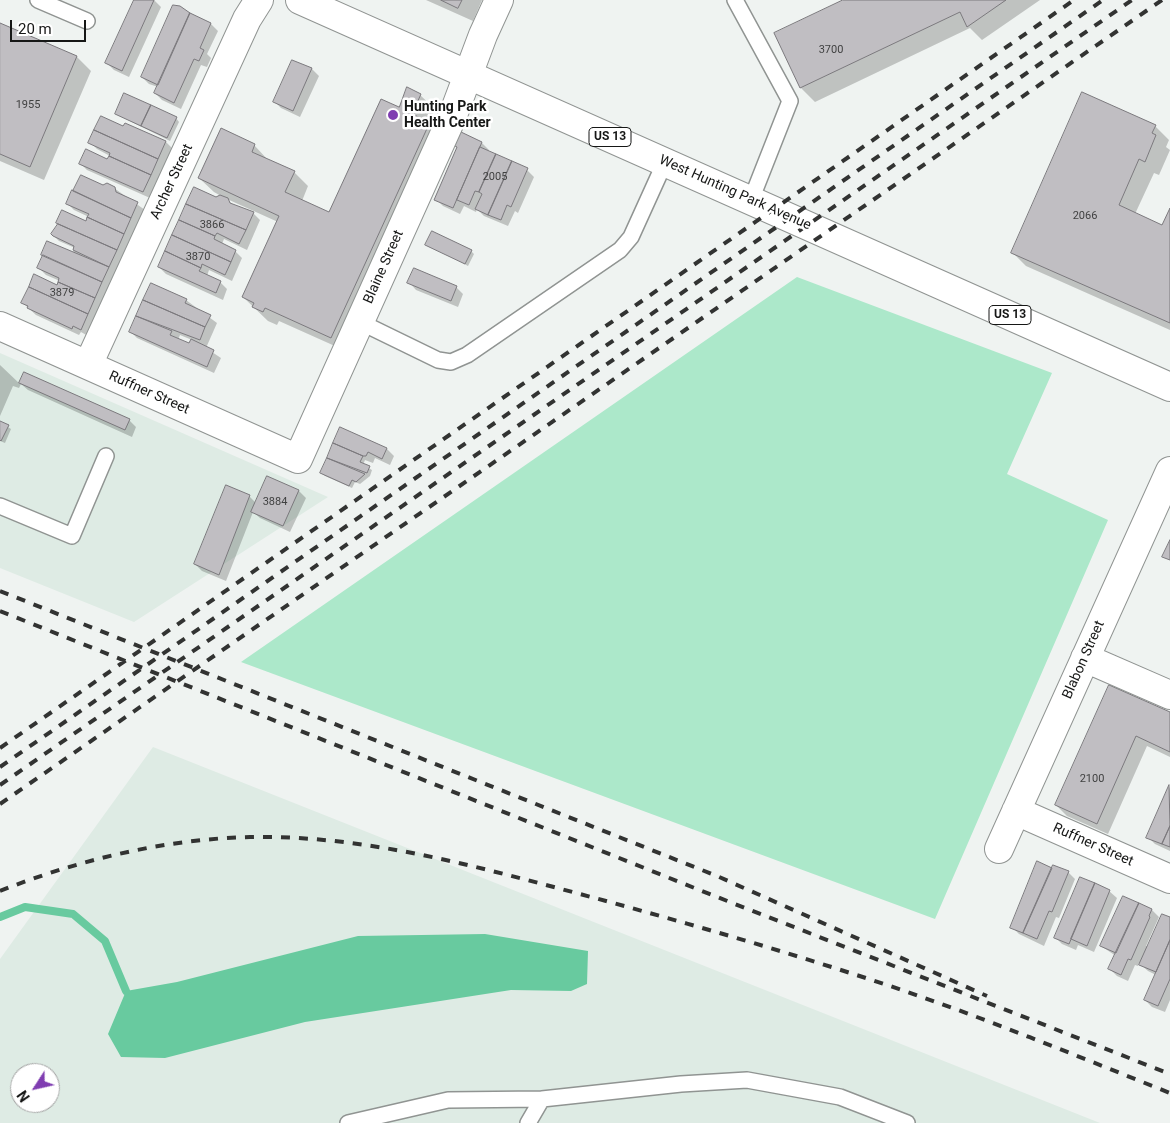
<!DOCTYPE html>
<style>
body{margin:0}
#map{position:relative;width:1170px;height:1123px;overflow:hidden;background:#eff3f1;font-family:Roboto,sans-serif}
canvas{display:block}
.north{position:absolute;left:10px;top:1063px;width:50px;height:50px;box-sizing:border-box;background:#fff;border:1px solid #a2a2a2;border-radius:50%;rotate:235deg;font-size:14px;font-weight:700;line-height:20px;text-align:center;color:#161716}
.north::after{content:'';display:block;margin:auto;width:18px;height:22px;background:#7f3db1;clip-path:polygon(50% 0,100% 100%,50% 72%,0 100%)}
.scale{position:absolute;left:10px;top:20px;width:76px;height:22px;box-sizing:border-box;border:2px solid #161716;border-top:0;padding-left:6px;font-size:15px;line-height:18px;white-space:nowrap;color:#161716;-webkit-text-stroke:4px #fff;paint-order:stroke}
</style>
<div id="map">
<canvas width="1170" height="1123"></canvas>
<div class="north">N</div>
<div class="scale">20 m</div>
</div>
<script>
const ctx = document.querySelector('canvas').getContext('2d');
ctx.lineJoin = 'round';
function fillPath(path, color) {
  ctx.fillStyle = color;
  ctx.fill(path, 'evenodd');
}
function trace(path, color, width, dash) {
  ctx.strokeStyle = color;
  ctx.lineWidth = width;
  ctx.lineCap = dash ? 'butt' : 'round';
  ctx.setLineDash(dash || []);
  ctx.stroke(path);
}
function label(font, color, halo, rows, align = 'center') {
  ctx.font = font + ' Roboto,sans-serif';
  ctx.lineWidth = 5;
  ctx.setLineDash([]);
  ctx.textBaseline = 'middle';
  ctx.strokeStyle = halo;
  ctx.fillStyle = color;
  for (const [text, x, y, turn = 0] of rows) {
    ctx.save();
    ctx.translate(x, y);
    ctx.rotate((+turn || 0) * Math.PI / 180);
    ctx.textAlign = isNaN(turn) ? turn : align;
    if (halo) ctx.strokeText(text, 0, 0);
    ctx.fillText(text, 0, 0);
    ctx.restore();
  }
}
const built = new Path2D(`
 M0 353 328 497 134 622 0 568Z
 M153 747 1100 1123H0V959ZM20 1073H50V1103H20Z`);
const green = new Path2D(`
 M797 277 1052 373 1007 474 1108 520 935 919 241 662Z`);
const water = new Path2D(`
 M485 934 588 951 587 984 571 991 511 990 305 1022 165 1058 121 1057 108 1034 126 991 177 982 358 936Z`);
const shadow = new Path2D(`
 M135 0H154L161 7 129 77 114 70 107 63Z
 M426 0H482L473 21Z
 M846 0H1040L982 40 970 28 815 102 801 88Z
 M179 7 211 24 218 31 207 54 211 58 207 67 201 65 181 109 162 100 155 93 158 87 149 84 142 77Z
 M0 24 77 57 91 71 44 180 0 161Z
 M292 61 312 69 319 76 300 117 281 108 274 101Z
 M420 95 435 109 429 122 444 137 346 351 279 321 277 325 268 321 243 297 278 222 227 199 234 206 253 213 260 220 247 250 224 239 222 244 235 251 242 258 232 281 209 270 207 276 220 282 227 289 223 300 166 274 159 267 216 198 221 196 214 192 199 178 254 145 268 160 294 172 308 186 302 201 330 214 399 109Z
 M116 114 176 118 179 122 170 141Z
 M125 125 166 142 173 149 150 198 87 170 80 163 108 160 110 156 97 149 90 142 123 128Z
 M1155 126 1169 140 1166 147 1170 150 1159 175 1154 173 1135 214 1163 227 1170 211V330L1026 266 1012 252Z
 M482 143 489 150 488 152 527 170 534 177 518 213 515 211 508 226 484 216 477 209 476 212 464 206 460 214 443 206 436 199 458 148Z
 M103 187 114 188 145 210 88 336 81 332 79 335 36 315 23 303 57 286 60 281 46 275 39 268 72 254 75 248 59 241 52 234 56 232 63 212 86 222 89 217 74 210 67 203Z
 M426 244 471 251 474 254 468 266Z
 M409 282 456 287 463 294 458 307 416 290Z
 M151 285 186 300 217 323 206 348 221 358 214 373 137 338 130 331ZM180 335 192 340 189 345 178 340Z
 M0 365 20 384 25 374 129 420 136 427 132 437 28 390 21 384 19 388 13 386 0 416Z
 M0 422 11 429 5 443 0 441Z
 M341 429 387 449 394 456 390 465 375 458 373 463 365 460 363 465 372 470 370 476 360 484 355 482 352 488 325 476 321 473Z
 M268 478 299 491 306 498 290 532 260 518 253 512 226 581 202 571 195 564 249 496 256 503Z
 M1110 686 1170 714V757L1147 746 1108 834 1067 816 1056 805Z
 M1170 787V851L1155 844 1148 837Z
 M1052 869 1068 872 1075 879 1059 918 1056 917 1044 946 1019 934 1012 927Z
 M1109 891 1117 898 1094 952 1078 945 1076 950 1062 944 1055 937Z
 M1152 910 1159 917 1146 946H1149L1170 918V1000L1165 1012 1152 1007 1145 1000 1156 975 1148 971 1139 963 1138 966 1135 965 1128 981 1117 976 1110 969 1116 956 1101 946Z`);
const stream = new Path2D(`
 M0 917 25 907 73 914 105 941 126 991`);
const building = new Path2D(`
 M134 0H154L122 71 105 63Z
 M441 0H462L458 8Z
 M843 0H1006L967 27 960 12 800 88 774 33Z
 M173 5 180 6 190 13 158 85 141 77Z
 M190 13 211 23 200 48 204 50 199 61 194 59 174 103 154 93Z
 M0 23 77 56 30 167 0 154Z
 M292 60 312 68 293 111 273 102Z
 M407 87 421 94 412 114 430 122 331 338 265 308 263 312 252 307 254 303 242 297 279 216 198 178 221 128 255 144 252 152 295 171 285 192 329 212 381 99 399 107Z
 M1082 92 1156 125 1152 133 1156 135 1145 162 1139 159 1119 205 1162 225 1170 208V323L1011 253Z
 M124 93 151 105 141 126 115 114Z
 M151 105 177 117 167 138 141 126Z
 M101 116 123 126 125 123 166 141 158 159 94 130Z
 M94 130 158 159 151 175 109 156 110 153 88 143Z
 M461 132 482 142 453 208 434 200 457 147 455 146Z
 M480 147 496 154 479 192 475 191 469 205 457 200Z
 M86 149 107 159 109 156 151 175 143 192 79 164Z
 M496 154 512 161 488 215 475 209 482 194 479 192Z
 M512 161 528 168 511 207 507 205 501 220 488 215Z
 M81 175 103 185 107 183 115 187 116 192 138 202 131 218 73 191Z
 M194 187 216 197 220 195 228 198 230 203 254 212 246 230 186 204Z
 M72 190 131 218 124 234 87 217 89 214 66 204Z
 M186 204 246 230 239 244 217 233 215 236 179 220Z
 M62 210 86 221 87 217 124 234 117 250 56 223Z
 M179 220 215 236 214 239 236 250 231 262 172 235Z
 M58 224 117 250 109 267 73 250 74 246 53 236 51 234Z
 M432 231 472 250 465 264 425 245Z
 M172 235 231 262 225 275 202 264 201 268 165 251Z
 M47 241 109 267 102 282 41 255Z
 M165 251 201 268 199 271 221 281 216 293 158 267Z
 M43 255 102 282 95 298 58 282 59 278 37 268Z
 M414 268 457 286 451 301 407 283Z
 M34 274 57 285 58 282 95 298 88 314 29 287Z
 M151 283 187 299 185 303 211 315 205 327 143 300Z
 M29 287 88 314 81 330 73 326 72 329 27 308 28 306 21 303Z
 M143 300 205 327 200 340 136 316Z
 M136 316 172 331 170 335 189 343 191 339 214 350 207 367 129 332Z
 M24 372 130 419 125 430 19 383Z
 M0 421 9 425 1 441 0 440Z
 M340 427 387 448 382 459 368 452 366 456H363L333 443Z
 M333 443 363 456 360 462 370 466 367 473 327 458Z
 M327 458 365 474 356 482 352 480 349 486 320 473Z
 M267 476 299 490 283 526 251 512Z
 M226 485 250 495 219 575 194 564Z
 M1170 540V560L1162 557Z
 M1109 685 1170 712V752L1136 736 1097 824 1055 805Z
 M1169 785 1170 826 1162 844 1146 838Z
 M1170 826V847L1162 844Z
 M1037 861 1052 868 1023 933 1010 928Z
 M1053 865 1069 871 1052 912 1049 911 1037 939 1023 933Z
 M1080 877 1095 883 1069 944 1054 938Z
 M1095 883 1110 890 1087 946 1071 939Z
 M1123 896 1139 903 1116 953 1100 946Z
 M1139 903 1152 909 1149 916 1150 917 1131 960 1128 959 1121 975 1108 969Z
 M1162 914 1170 917V940L1156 972 1139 965Z
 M1170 940V979L1158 1006 1144 1000Z`);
const lane = new Path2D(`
 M38 0 87 21
 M735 0 790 101 751 200
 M360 322 438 360 451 362 467 355 620 250 631 237 665 162
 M0 506 72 536 106 456
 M542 1099 681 1084 747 1080 840 1097 907 1123
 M348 1123 448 1100 542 1099 528 1123`);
const street = new Path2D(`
 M0 326 298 459 453 115 483 35 499 0
 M88 365 247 19 259 0
 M1085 658 1170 695
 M1016 811 1170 879
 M999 849 1170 471`);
const primary = new Path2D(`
 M300 0 1170 387`);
const rail = new Path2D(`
 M0 591 717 876 987 996
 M0 611 712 895 1170 1074
 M0 748 1074 0
 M0 767 1103 0
 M0 785 1132 0
 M0 804 1162 0
 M0 891C78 860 165 839 250 837 363 835 471 865 580 894 684 922 788 952 890 986 985 1018 1077 1056 1170 1093`);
const markers = [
 [393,115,6,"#7f3db1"]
];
const numberNames = [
 ["3700",831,50],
 ["1955",28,105],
 ["2005",495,177],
 ["2066",1085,216],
 ["3866",212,225],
 ["3870",198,257],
 ["3879",62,293],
 ["3884",275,502],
 ["2100",1092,779]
];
const shields = [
 [610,137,42],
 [1010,315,42]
];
const shieldNames = [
 ["US 13",610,137],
 ["US 13",1010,315]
];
const poiNames = [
 ["Hunting Park",404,107],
 ["Health Center",404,123]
];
const streetNames = [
 ["Archer Street",172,182,-65],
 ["West Hunting Park Avenue",735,193,24],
 ["Blaine Street",384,267,-66],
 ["Ruffner Street",149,393,24],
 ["Blabon Street",1084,660,-66],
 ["Ruffner Street",1093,845,24]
];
fillPath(built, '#deebe4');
fillPath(green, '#ace8ca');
fillPath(water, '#68ca9f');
fillPath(shadow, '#0003');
trace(stream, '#68ca9f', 8);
fillPath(building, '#c0bec2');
trace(building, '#7b797d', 1);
trace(lane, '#909492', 18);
trace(street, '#909492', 30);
trace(primary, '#909492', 30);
trace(lane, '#fff', 15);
trace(street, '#fff', 28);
trace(primary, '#fff', 28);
trace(rail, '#323332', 4, [9, 9]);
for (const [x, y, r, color] of markers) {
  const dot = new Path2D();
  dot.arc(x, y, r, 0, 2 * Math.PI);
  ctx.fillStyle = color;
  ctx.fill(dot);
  trace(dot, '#fff', 2);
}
label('11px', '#404141', null, numberNames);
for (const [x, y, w] of shields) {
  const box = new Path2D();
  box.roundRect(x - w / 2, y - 9.5, w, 19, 4);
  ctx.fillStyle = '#fff';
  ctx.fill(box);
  trace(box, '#161716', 1);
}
label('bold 12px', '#161716', null, shieldNames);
label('bold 14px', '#161716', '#fff', poiNames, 'left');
label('14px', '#161716', '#fff', streetNames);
</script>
